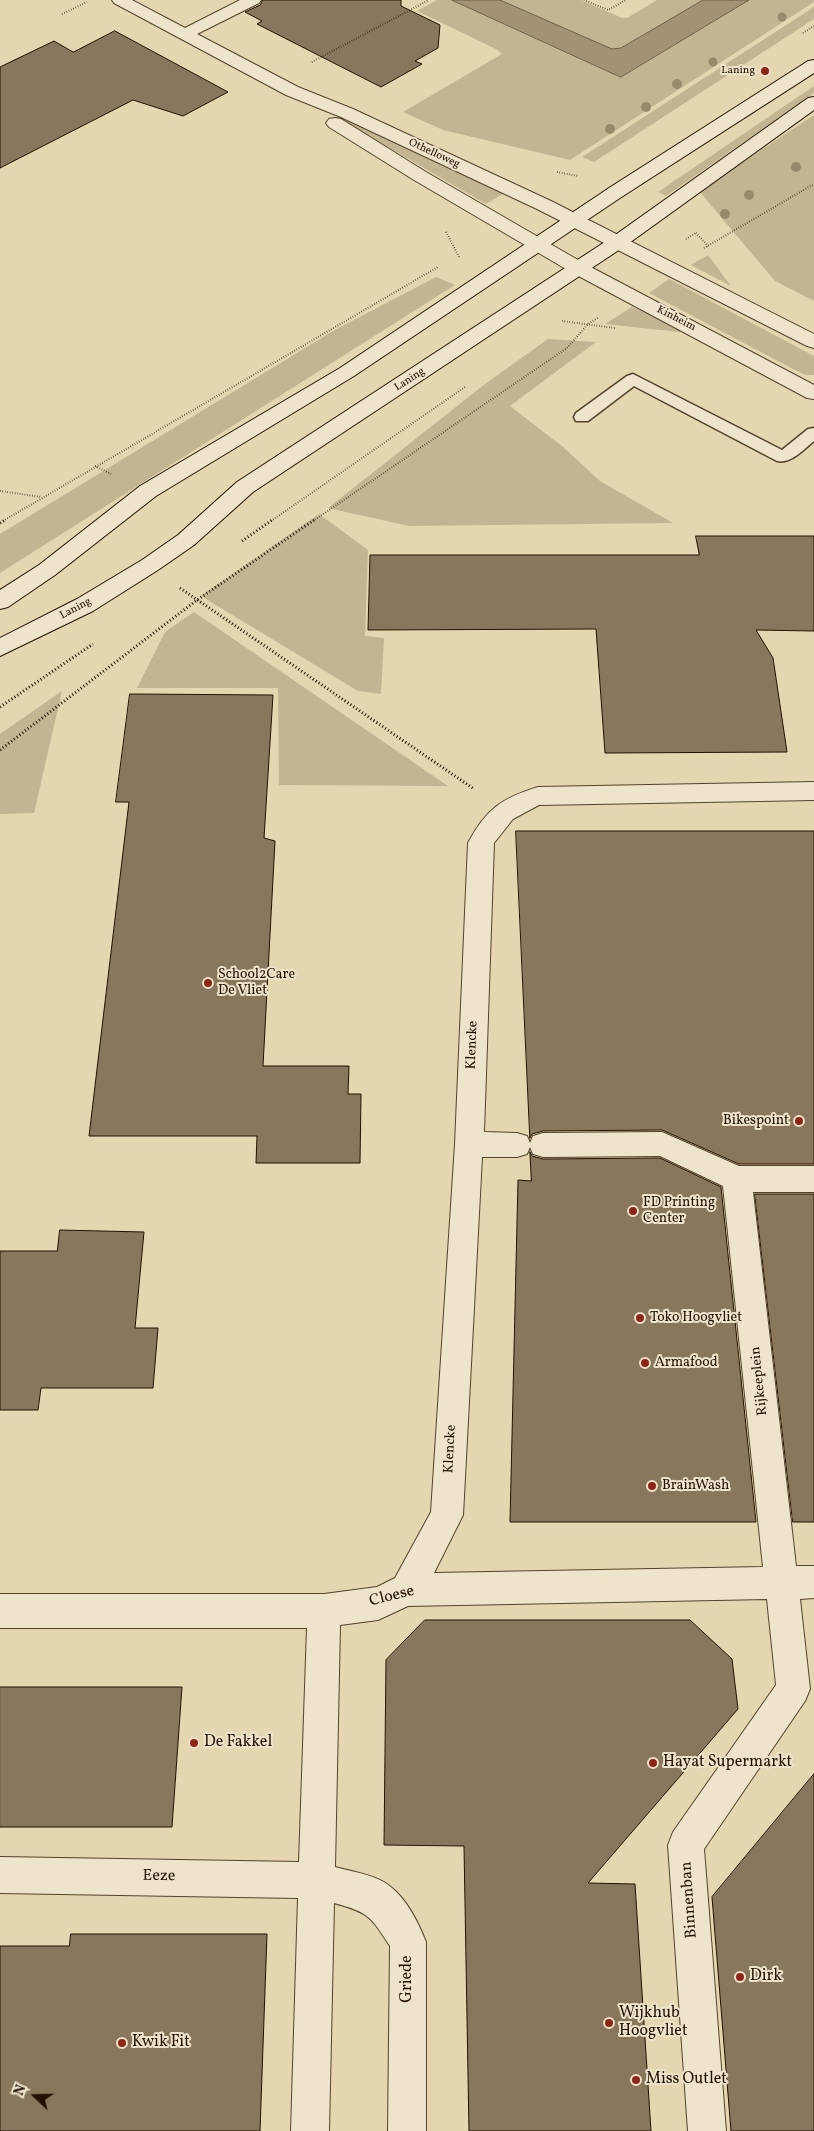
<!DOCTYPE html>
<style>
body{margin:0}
#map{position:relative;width:814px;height:2131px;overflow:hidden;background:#e4d6af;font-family:Vollkorn,serif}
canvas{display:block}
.north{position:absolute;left:10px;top:2071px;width:50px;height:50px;-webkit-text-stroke:4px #ede4cb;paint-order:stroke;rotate:291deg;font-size:14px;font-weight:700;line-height:20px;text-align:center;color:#241102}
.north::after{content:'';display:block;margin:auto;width:18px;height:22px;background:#241102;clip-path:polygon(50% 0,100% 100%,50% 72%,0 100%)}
</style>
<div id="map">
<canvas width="814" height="2131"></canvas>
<div class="north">N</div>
</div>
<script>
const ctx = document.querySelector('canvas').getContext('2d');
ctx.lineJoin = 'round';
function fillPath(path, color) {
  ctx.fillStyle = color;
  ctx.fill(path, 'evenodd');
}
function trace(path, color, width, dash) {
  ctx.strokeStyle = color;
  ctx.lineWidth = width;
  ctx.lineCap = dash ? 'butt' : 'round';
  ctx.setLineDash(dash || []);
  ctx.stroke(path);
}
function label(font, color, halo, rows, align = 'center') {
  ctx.font = font + ' Vollkorn,serif';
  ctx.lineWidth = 4;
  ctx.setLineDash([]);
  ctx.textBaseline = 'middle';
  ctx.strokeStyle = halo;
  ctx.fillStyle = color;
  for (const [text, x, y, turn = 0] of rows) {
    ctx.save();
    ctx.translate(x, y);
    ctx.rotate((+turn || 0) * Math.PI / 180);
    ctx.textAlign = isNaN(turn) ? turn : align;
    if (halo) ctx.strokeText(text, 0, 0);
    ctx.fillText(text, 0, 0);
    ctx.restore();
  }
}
const green = new Path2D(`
 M437 0H452L621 77 749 0H814V2L570 160 443 130 403 112 502 54 496 49 417 11Z
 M500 0H581L622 18H627L657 0H703L621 48 612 49Z
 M814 7V19L594 162 582 157Z
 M814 86V93L666 196 658 192Z
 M814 115V301L775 281 699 191Z
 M350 119 506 192 486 204 345 122Z
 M708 255 731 286 691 265Z
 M436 277 455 285 0 573V534L333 331Z
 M669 279 814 356V375H806L793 369 649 293Z
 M632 307 682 329 680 332 605 324Z
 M548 339 596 342 510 406 563 447 600 481 673 523 409 526 328 508 485 384Z
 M319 514 368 550 365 636 384 638 381 694 358 691 201 596Z
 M194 612 448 786 279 785 278 688H137L165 632Z
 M62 691 34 813 0 814V734Z`);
const water = new Path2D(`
 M452 0H500L612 49 621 48 703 0H749L621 77Z`);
const building = new Path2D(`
 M263 0H401V6L440 25 438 48 415 61 422 64 381 87 257 24 262 21 245 12 260 5Z
 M115 31 228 92 183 116 133 100 0 168V67L54 41 73 52Z
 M696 536H814V631L756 630 773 658 787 752 605 753 596 629 368 630 370 555H699Z
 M130 694 273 695 264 838 275 841 263 1066H349L348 1094H361L360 1163H256L257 1136H89L129 802H116Z
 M516 831H814V1164H739L662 1130 543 1131 532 1134 530 1138Z
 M530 1152 532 1156 543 1159 660 1158 721 1187 756 1522H510L518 1180 531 1181Z
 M755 1194H814V1522H793Z
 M60 1230 144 1232 135 1328H158L153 1388H41L38 1410H0V1251H57Z
 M425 1620H690L732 1659 738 1709 588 1883 635 1884 651 2131H469L464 1846 384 1845 386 1660Z
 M0 1687H182L172 1827H0Z
 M814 1774V2131H731L712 1897Z
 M71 1934H267L260 2131H0V1946H69Z`);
const pathFar1 = new Path2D(`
 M584 0 608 10 626 0
 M62 14 87 2
 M803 33 814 26
 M312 62 429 0
 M557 172 578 176
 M446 232 459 257
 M696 233 709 247
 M686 239 696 233
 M704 248 814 184
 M562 321 615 328
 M95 466 111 474
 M0 491 41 497
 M3 521 438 267
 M271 521 465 387
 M313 521 567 348 588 324 599 317`);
const path = new Path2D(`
 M0 523 5 520
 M242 541 272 520
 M180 588 474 789
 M0 707 93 644
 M0 750 197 600 314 520`);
const lane = new Path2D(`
 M633 374 782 450 808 429 814 428V441C804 449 791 464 777 461L634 386 588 421H576L574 417 576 413 627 376Z`);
const street = new Path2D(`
 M112 0H132L185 28 240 0H261L259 3 197 34 298 87 353 109 551 201 814 334V348L807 346 537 209 341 117 286 95 114 3Z
 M335 118 341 119 426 172 585 264 814 385V399L807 398 571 272 414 180 329 127 326 123 329 119Z
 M814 782V800L539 805 513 819 494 843 484 1132 517 1133 527 1136 530 1143 533 1136 543 1133 662 1132 739 1166H814V1192H753L796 1566H814V1598L800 1599 810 1689 805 1701 704 1849 726 2131H688L668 1845 673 1832 776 1685 767 1599 408 1606 378 1620 340 1625 335 1867C350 1871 370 1874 384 1882 404 1894 418 1921 426 1942V2131H388L390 1946C370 1916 370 1913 334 1903L329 2131H291L298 1898 0 1893V1857L299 1862 307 1628H0V1594H324L377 1587 395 1578 431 1512 455 1144 468 843C486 809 502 798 538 787ZM530 1147 533 1154 543 1157 660 1156 723 1186 763 1567 434 1573 463 1515 482 1157H517L527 1154Z`);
const secondary = new Path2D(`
 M814 60V73L623 196 354 376 156 496 55 575 8 607 0 609V590L39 565 140 486 340 368 609 188 808 61Z
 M814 97V110L625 246 253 492 194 545 158 570 93 611 0 656V638L77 599 142 560 178 535 237 482 611 238 808 98Z`);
const trees = [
 [782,17,4.5],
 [713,62,4.5],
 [677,84,5],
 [646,107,5],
 [610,129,5],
 [796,167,5],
 [749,195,5],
 [725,214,5]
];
const markers = [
 [765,71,5,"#8f2418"],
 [208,983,5,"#8f2418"],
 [799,1121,5,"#8f2418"],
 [633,1211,5,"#8f2418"],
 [640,1318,5,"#8f2418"],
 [645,1363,5,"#8f2418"],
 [652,1486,5,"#8f2418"],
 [194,1743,5,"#8f2418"],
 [653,1763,5,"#8f2418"],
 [740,1977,5,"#8f2418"],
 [609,2023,5,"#8f2418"],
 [122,2043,5,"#8f2418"],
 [636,2080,5,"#8f2418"]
];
const farPoinames = [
 ["Laning",755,71]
];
const farStreetnames = [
 ["Othelloweg",434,154,25],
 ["Kinheim",676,319,27],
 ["Laning",410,380,-33],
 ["Laning",76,609,-28]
];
const poiNames = [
 ["School2Care",218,975],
 ["De Vliet",218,991],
 ["Bikespoint",789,1121,"right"],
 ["FD Printing",643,1203],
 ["Center",643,1219],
 ["Toko Hoogvliet",650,1318],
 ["Armafood",655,1363],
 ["BrainWash",662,1486]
];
const streetNames = [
 ["Klencke",473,1045,-88],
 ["Rijkeeplein",760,1381,-96],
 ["Klencke",451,1449,-87]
];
const nearStreetnames = [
 ["Cloese",392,1597,-14],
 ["Eeze",159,1877,1],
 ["Binnenban",690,1900,-94],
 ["Griede",408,1979,-90]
];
const nearPoinames = [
 ["De Fakkel",204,1743],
 ["Hayat Supermarkt",663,1763],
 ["Dirk",750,1977],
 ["Wijkhub",619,2014],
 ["Hoogvliet",619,2032],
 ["Kwik Fit",132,2043],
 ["Miss Outlet",646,2080]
];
fillPath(green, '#c3b592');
fillPath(water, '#a39374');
trace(water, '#705f46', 1);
fillPath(building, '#88775c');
trace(building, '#241102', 1);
trace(lane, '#54422d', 3);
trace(street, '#54422d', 2);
trace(secondary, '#241102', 2);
trace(pathFar1, '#241102', 2, [0.5, 2]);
trace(path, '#241102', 3, [1, 2.5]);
fillPath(lane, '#ede4cb');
fillPath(street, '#ede4cb');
fillPath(secondary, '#ede4cb');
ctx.fillStyle = '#99896b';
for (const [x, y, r] of trees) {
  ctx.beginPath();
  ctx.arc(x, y, r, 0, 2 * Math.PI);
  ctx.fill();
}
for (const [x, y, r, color] of markers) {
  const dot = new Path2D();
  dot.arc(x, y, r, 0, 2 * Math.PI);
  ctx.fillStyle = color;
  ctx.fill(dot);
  trace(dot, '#ede4cb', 2);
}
label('11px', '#241102', '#ede4cb', farPoinames, 'right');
label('11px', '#241102', '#ede4cb', farStreetnames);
label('14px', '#241102', '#ede4cb', poiNames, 'left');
label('14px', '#241102', '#ede4cb', streetNames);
label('16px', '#241102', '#ede4cb', nearStreetnames);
label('16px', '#241102', '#ede4cb', nearPoinames, 'left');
</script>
